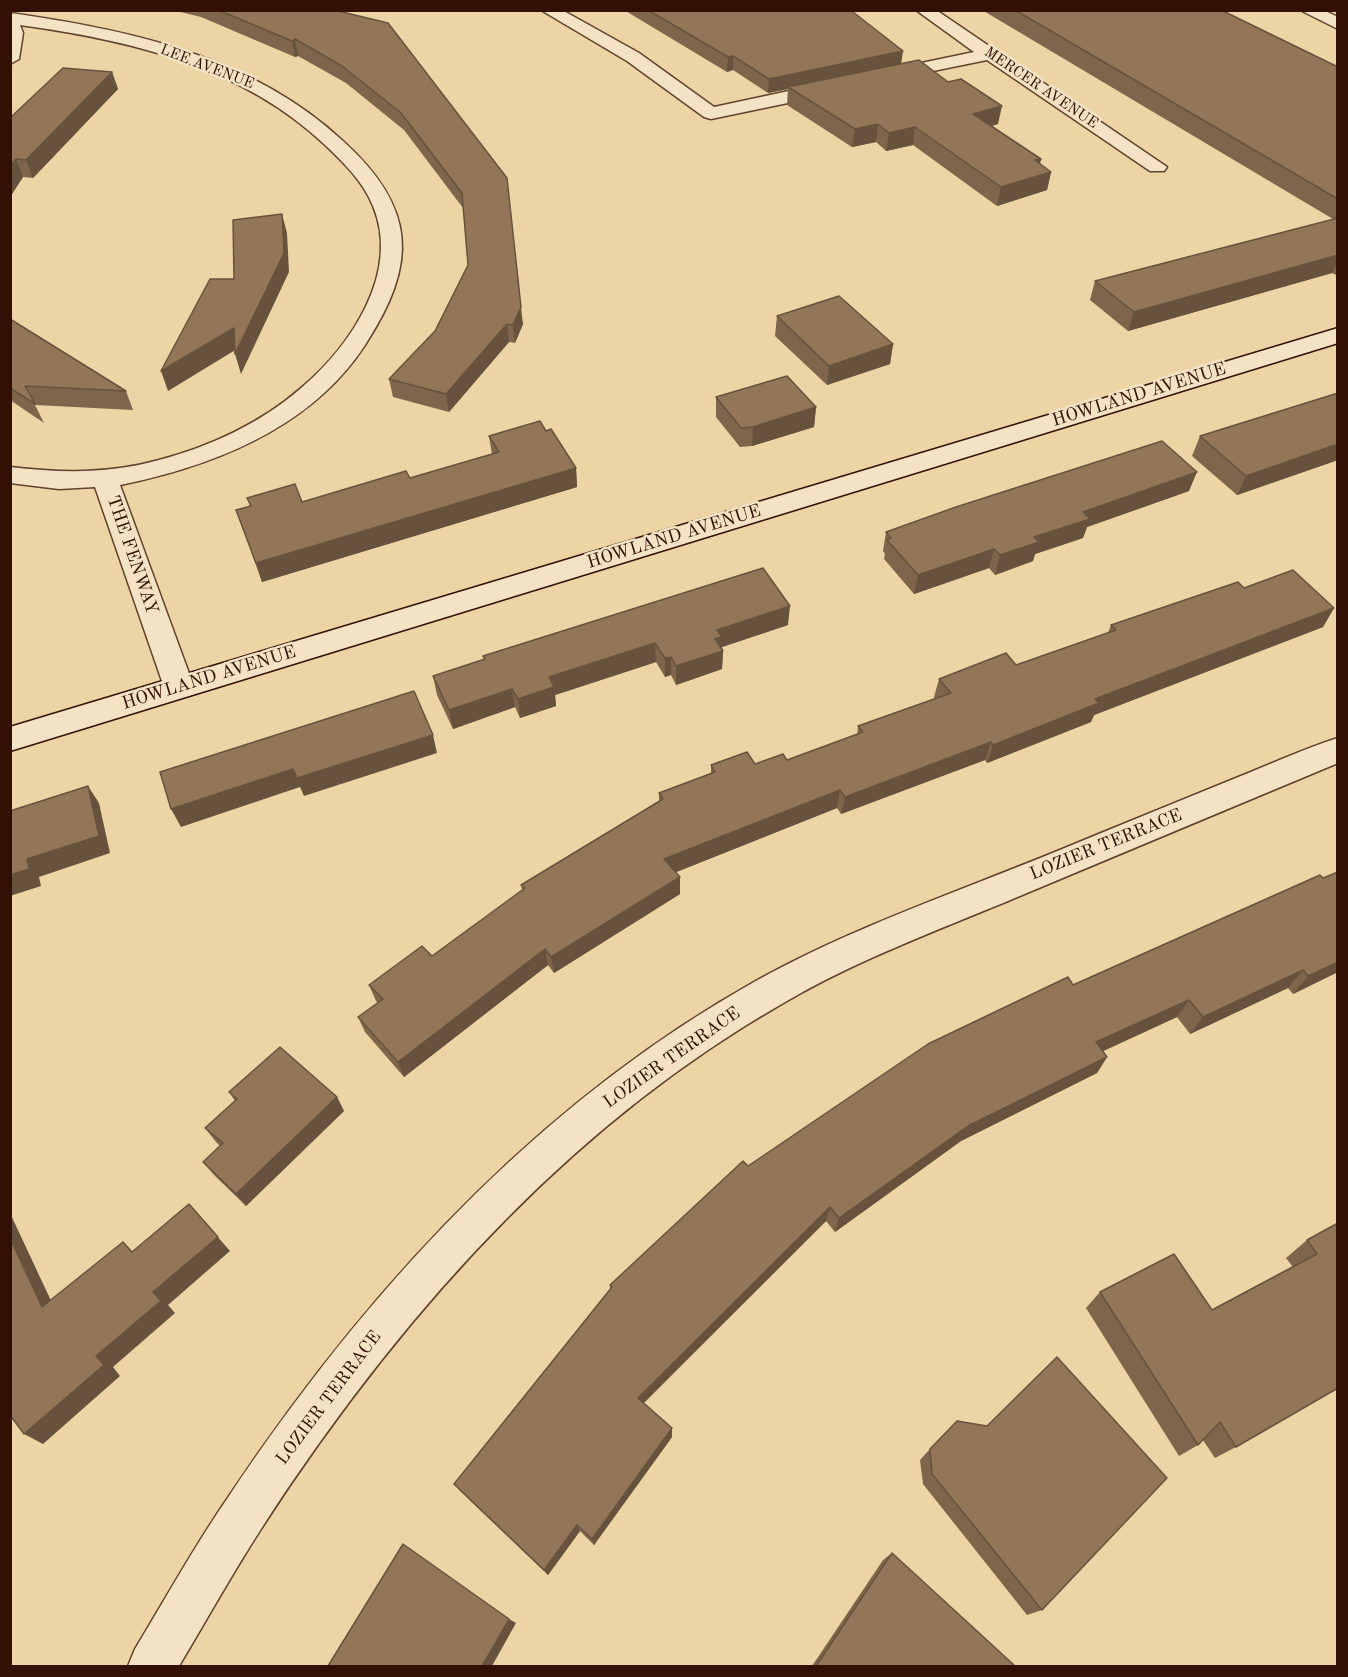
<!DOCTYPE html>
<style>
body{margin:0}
#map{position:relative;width:1348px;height:1677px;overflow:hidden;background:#edd4a4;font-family:"Old Standard TT",serif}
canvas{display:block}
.frame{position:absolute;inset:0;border:12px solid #321104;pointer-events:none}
</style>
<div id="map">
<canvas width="1348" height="1677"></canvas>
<div class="frame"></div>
</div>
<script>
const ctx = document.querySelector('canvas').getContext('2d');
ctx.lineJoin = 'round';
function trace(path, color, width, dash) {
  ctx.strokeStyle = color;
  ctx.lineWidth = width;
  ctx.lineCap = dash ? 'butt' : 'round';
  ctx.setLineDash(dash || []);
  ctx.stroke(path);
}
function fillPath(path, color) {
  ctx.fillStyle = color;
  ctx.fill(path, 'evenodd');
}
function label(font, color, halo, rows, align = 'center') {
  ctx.font = font + ' "Old Standard TT",serif';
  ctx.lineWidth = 5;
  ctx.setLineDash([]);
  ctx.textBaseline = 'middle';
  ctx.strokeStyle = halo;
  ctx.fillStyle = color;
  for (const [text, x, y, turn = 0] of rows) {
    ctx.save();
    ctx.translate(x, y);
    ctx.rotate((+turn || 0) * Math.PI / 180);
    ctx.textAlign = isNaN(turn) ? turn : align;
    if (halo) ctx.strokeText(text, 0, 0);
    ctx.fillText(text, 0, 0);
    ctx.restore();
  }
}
const street = new Path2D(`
 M541 10H562L639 53 714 107 831 82 840 88 831 94 711 119 704 117 627 61Z
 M916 10H936L1167 167 1164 171H1150L987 60 884 81 878 80 875 76 878 72 974 52Z
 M1300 10H1323L1338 17V29Z
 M10 13C131 30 251 56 343 141 417 208 418 264 365 345 311 428 214 466 120 485L194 687 190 695 179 698 168 695 164 687 95 487 59 489 10 483V467C61 473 109 474 159 460 209 447 261 423 300 389 350 347 401 273 373 206 363 181 343 162 324 144 241 66 129 40 20 25L23 33 19 59 10 64Z
 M1338 738V763C1230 808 1122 853 1015 898 936 931 854 961 780 1005 564 1129 395 1322 261 1529 232 1574 206 1621 179 1666H128L135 1649C166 1598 195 1545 229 1496 366 1291 537 1104 754 982 849 929 954 893 1055 852 1115 827 1175 803 1236 778 1269 765 1303 749 1338 738Z`);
const secondary = new Path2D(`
 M1338 328V343L10 751V727Z`);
const wall = new Path2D(`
 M172 10H334L388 23 523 324 515 343 509 342 449 412 393 397 389 379 435 331 468 265 463 208 404 130 346 83 298 56 295 57 201 17Z
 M624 10H850L901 63 998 124 992 126 1041 159 1040 164 1051 172 1047 190 997 206 913 145 886 151 876 142 852 147 787 105 788 89 768 93 733 70 727 72Z
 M982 10H1221L1338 67V275H1336L1332 273 1128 331 1090 300 1095 281 1333 219Z
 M112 72 118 89 33 178 23 177 10 197V118Z
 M777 316 893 344 890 364 827 385 775 336Z
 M10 319 126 391 133 410 35 405 44 423 10 400Z
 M1338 393V460L1237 495 1192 456 1200 436Z
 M716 397 816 407 814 427 752 446 740 447 716 417Z
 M546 431 576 468 577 487 262 582 236 510 250 506 247 498 302 502 410 478 492 454 489 436Z
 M1189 491 1087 527 1083 538 1035 554 1033 561 995 575 989 568 914 594 884 559 885 554 883 551 886 532Z
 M1244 588 1334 608 1323 627 1094 715 1091 722 987 763 985 760 841 814 837 808 676 872 680 894 554 973 548 965 404 1077 365 1032 358 1017 378 1003 376 1001 369 985 432 956 522 890 521 885 659 801V793L711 774V765L755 764 787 760 857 735 858 726 935 699 934 697 939 679 1016 665 1108 633 1111 625Z
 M788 625 722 647 723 651 722 669 676 685 671 675 665 677 656 662 555 695 556 706 520 718 515 707 453 729 437 695 433 676 484 660 483 656Z
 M1338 872V972L1293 994 1288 988 1190 1034 1177 1017 1103 1051 1107 1057 1097 1073 961 1141 835 1232 826 1221 643 1403 672 1428V1437L594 1545 580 1531 548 1575 460 1491 454 1484 610 1289V1285L748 1166 1073 985Z
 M229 1092 337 1097 344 1111 246 1206 214 1175 203 1162 220 1146 216 1142 205 1128 235 1101Z
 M1338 1223 1236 1447 1215 1458 1203 1440 1198 1445 1179 1456 1086 1308 1100 1292 1212 1310 1293 1267 1286 1258 1307 1240Z
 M987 1426 1042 1610 1027 1615 923 1484 920 1460 930 1449Z
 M892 1553 1013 1666H812L883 1560Z`);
const shadedWall = new Path2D(`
 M295 39 298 56 295 57 292 41Z
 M903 51 901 65 788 87V89L768 93 769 79Z
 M733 56V70L727 72 728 57Z
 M112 72 118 89 33 178 26 160Z
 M1002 106 998 124 970 132 973 114Z
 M878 124 876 142 852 147 855 129Z
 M915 127 913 145 886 151 889 133Z
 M16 159 23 177 10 197V167Z
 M1041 159 1037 176 1051 172 1047 190 997 206 1001 187 1035 160Z
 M282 214 287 233 289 272 241 374 235 354 237 349 168 391 161 371 234 328Z
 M1338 255V261L1332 273 1128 331 1134 312Z
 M521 307 523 324 515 343 513 325Z
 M507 324 509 342 449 412 446 394Z
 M893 344 890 364 827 385 829 366Z
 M816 407 814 427 752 446 753 427Z
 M1338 444V460L1237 495 1246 476Z
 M576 468 577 487 262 582 256 563Z
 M1197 472 1189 491 1087 527 1083 538 1035 554 1033 561 995 575 1000 555 1083 512Z
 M994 549 989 568 914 594 918 575Z
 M790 606 788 625 722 647V651H723L722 669 676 685V666L715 639 717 630Z
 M1334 608 1323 627 1094 715 1091 722 987 763 993 745 1095 699Z
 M655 643 656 662 555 695 556 706 520 718 518 699 549 677Z
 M671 657V675L665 677V658Z
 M512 689 515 707 453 729 449 710Z
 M433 735 437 753 304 796 300 787 181 827 171 809 293 769Z
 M991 742 985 760 841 814 845 797Z
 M88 786 99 803 110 853 39 877 41 886 10 896V875L27 859Z
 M840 790 837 808 664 877V859Z
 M680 877V894L554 973 551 957Z
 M545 949 548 965 404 1077 398 1062Z
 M1338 962V972L1293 994 1308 976Z
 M1303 970 1288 988 1190 1034 1203 1017Z
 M1189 1000 1177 1017 1086 1059 1096 1042Z
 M1107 1057 1097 1073 961 1141 835 1232 839 1218 968 1126Z
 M337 1097 344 1111 246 1206 236 1194Z
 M189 1204 230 1251 168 1305 175 1313 113 1367 120 1376 43 1444 24 1434 96 1356 153 1292Z
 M830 1207 826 1221 639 1408 638 1398Z
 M10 1213 60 1320 42 1307 10 1238Z
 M672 1428V1437L594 1545 592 1539Z
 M577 1525 580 1531 548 1575 544 1570Z
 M509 1619 516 1623 492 1666H482Z`);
const building = new Path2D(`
 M218 10H334L388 23 507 178 521 307 513 325 507 324 446 394 389 379 435 331 468 265 462 193 401 113 342 66 295 39 292 41Z
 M648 10H850L853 12 903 51 769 79 733 56 728 57Z
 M1015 10H1221L1338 67V199Z
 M919 60 948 82 961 79 1002 106 973 114 1041 159 1035 160 1051 172 1001 187 915 127 889 133 878 124 855 129 788 87Z
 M63 68 112 72 26 160 16 159 10 167V118Z
 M282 214 284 253 235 354 234 328 161 371 210 279H234L233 220Z
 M1338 218V255L1134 312 1095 281Z
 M839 296 893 344 829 366 777 316Z
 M10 319 126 391 25 386 35 404 10 388Z
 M787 376 816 407 753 427 741 428 716 397Z
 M1338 393V444L1246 476 1200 436Z
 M540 421 546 431 551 429 576 468 256 563 236 510 251 506 247 498 295 484 302 502 406 471 410 478 499 452 489 436Z
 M1162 441 1197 472 1083 512 1090 519 1034 537 1039 542 1000 555 994 549 918 575 887 540 891 538 886 532 956 507Z
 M763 568 790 606 717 630 722 637 715 639 723 651 676 666 671 657 665 658 655 643 549 677 554 687 518 699 512 689 449 710 433 676 485 659 483 656Z
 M1293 570 1334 608 1095 699 1099 703 993 745 991 742 845 797 840 790 664 859 680 877 551 957 545 949 398 1062 358 1017 383 999 369 985 422 946 432 956 525 888 521 885 663 799 659 793 715 772 711 765 747 752 755 764 783 754 787 760 863 732 858 726 951 693 939 679 1006 653 1016 665 1116 630 1111 625 1238 582 1244 588Z
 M414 691 433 735 297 778 293 769 171 809 160 772Z
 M88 786 99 836 27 859 29 869 10 875V811Z
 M1338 872V962L1308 976 1303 970 1203 1017 1189 1000 1096 1042 1107 1057 968 1126 839 1218 830 1207 638 1398 672 1428 592 1539 577 1525 544 1570 454 1484 612 1287 610 1285 743 1161 748 1166 928 1044 1068 977 1073 985 1320 875 1323 878Z
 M280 1047 337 1097 236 1194 203 1162 223 1143 205 1128 237 1099 229 1092Z
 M189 1204 218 1237 153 1292 161 1301 96 1356 104 1365 24 1434 10 1415V1238L42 1307 123 1242 132 1252Z
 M1338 1223V1388L1236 1447 1220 1422 1198 1445 1100 1292 1174 1254 1212 1310 1317 1254 1307 1240Z
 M1057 1357 1167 1478 1042 1610 932 1474 930 1449 957 1421 987 1426Z
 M403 1544 509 1619 482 1666H328Z
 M892 1553 1014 1665 1013 1666H816Z`);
const farStreetnames = [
 ["LEE AVENUE",207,67,21],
 ["MERCER AVENUE",1041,88,34]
];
const streetNames = [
 ["HOWLAND AVENUE",1139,395,-17],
 ["HOWLAND AVENUE",674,537,-17],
 ["THE FENWAY",132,555,71],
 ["HOWLAND AVENUE",209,678,-17],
 ["LOZIER TERRACE",1106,845,-22],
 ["LOZIER TERRACE",672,1058,-35],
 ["LOZIER TERRACE",329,1398,-53]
];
trace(street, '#61422c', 3);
trace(secondary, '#321104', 3);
fillPath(street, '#f3e3c4');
fillPath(secondary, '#f3e3c4');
fillPath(wall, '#7e654b');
fillPath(shadedWall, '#67533d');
fillPath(building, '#937657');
trace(building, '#67533d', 1.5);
label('15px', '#321104', '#f3e3c4', farStreetnames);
label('18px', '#321104', '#f3e3c4', streetNames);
</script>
